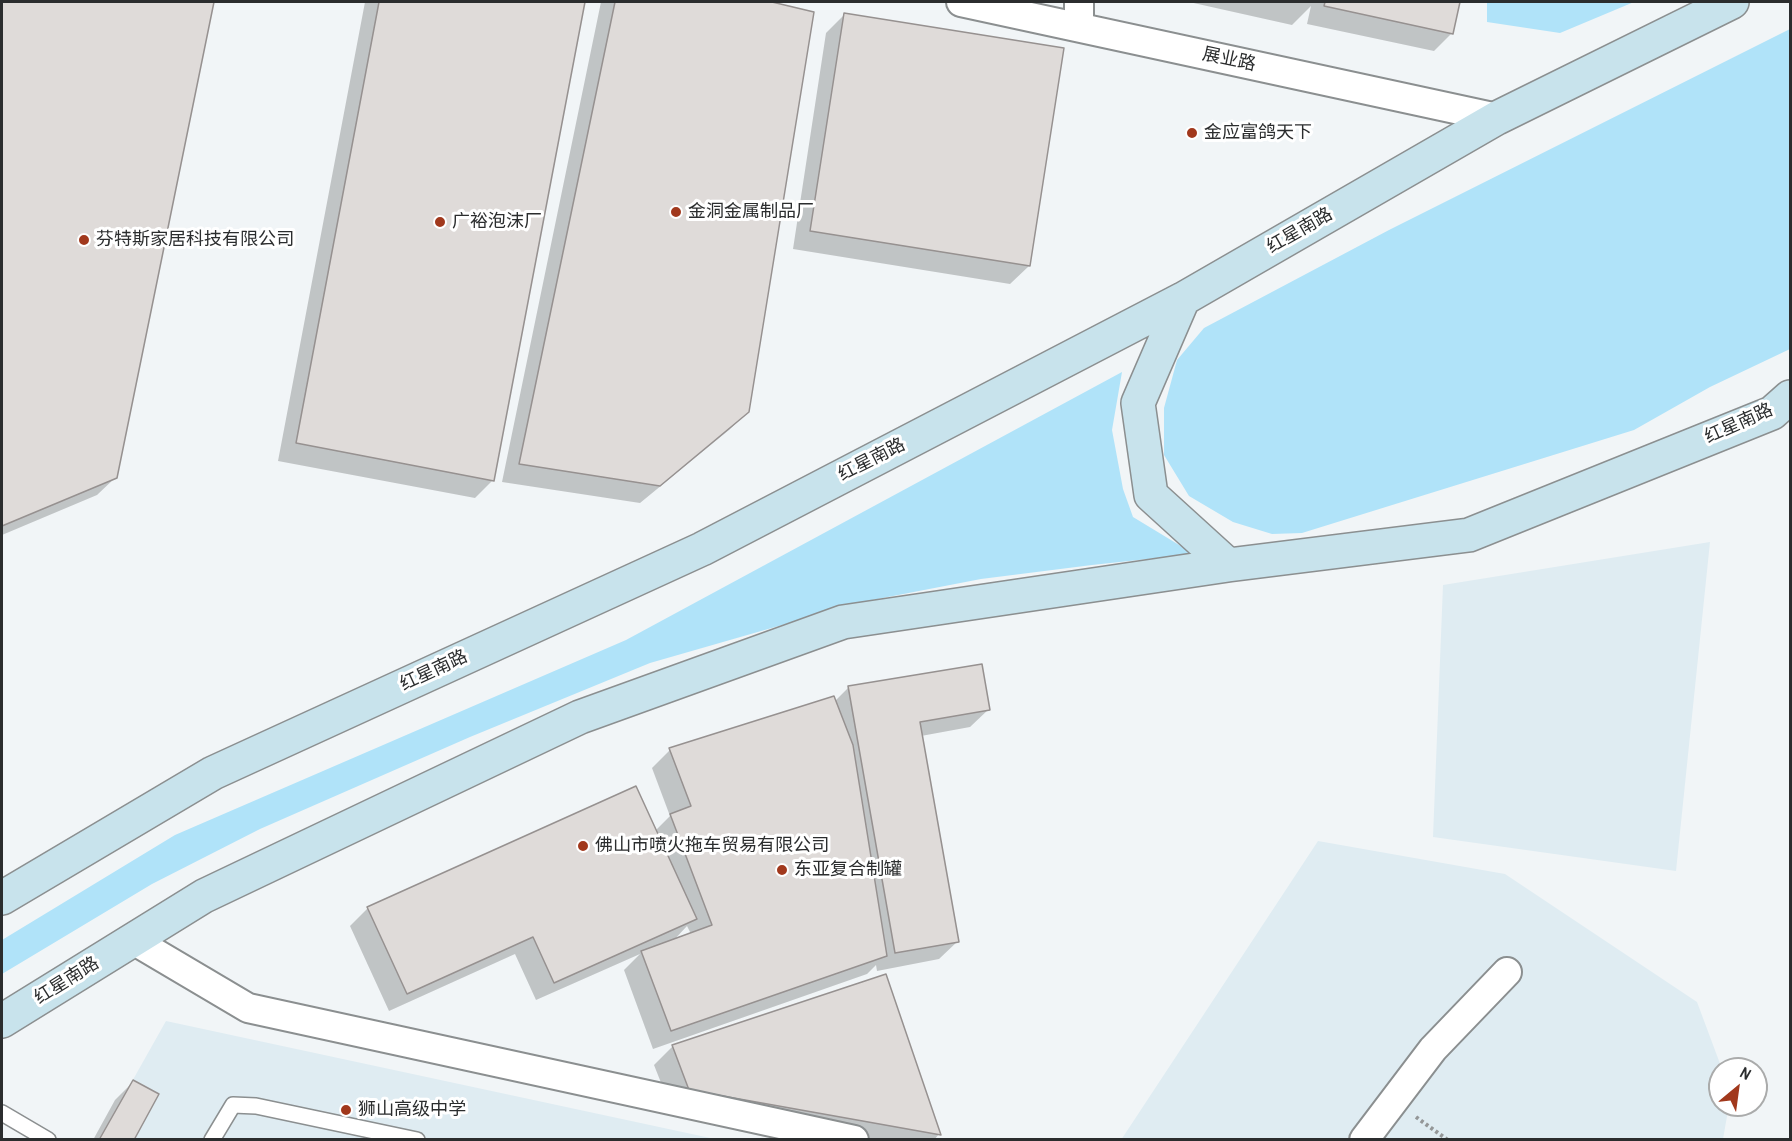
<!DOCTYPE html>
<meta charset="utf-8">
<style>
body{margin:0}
#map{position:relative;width:1792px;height:1141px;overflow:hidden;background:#f1f5f7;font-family:"Archivo Narrow",sans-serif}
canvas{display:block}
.frame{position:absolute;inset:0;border:3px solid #2b2d2e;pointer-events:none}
.north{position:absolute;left:1708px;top:1057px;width:60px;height:60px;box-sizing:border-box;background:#fff;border:2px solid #aaabab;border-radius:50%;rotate:29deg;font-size:16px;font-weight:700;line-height:24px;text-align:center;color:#2b2d2e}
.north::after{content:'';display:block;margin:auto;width:21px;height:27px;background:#a1381c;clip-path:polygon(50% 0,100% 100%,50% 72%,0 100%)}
</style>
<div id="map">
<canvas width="1792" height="1141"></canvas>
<div class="frame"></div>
<div class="north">N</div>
</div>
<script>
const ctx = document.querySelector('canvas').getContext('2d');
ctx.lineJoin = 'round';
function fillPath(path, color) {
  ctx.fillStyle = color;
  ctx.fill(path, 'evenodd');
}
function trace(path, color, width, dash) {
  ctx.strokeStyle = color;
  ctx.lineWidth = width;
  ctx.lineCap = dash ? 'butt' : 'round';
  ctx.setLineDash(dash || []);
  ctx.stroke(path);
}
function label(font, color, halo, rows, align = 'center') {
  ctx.font = font + ' "Archivo Narrow","Noto Sans SC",sans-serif';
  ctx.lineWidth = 6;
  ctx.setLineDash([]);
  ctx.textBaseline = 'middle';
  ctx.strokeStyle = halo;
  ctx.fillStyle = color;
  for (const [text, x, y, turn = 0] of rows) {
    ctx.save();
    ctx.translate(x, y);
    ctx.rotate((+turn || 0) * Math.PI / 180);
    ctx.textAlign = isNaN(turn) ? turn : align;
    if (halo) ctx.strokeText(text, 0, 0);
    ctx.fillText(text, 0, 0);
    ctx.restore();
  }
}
const built = new Path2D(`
 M1710 542 1676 871 1433 837 1443 585Z
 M1318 841 1505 874 1697 1002 1722 1069H1720V1105H1729L1723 1139 1121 1140Z
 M166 1021 715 1139 99 1140Z`);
const green = new Path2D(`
 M1487 2H1634L1560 33 1487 22Z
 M1790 29V349L1710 387 1634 430 1302 533 1272 534 1233 522 1189 496 1164 455V408L1177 360 1204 328 1389 230Z
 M1122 372 1112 430 1123 489 1133 517 1194 554 1092 565 981 579 862 602 650 663 470 737 260 829 152 884 2 974V940L175 835 626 640Z`);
const shadow = new Path2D(`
 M2 2H212L116 477 97 495 2 535Z
 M365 2H584L493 480 475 498 278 461Z
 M601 2H766L812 13 748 412 729 430 640 503 502 482Z
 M1189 2H1459L1452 33 1434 51 1307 24 1311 6 1292 25Z
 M844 15 1029 266 1010 284 793 249 826 33Z
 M981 665 989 709 970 727 921 736 958 941 939 959 877 971 876 965 867 974 653 1049 624 970 640 954 536 1000 515 954 389 1011 350 926 368 908 655 831 670 816 652 768 670 750 835 701 848 688ZM687 926 691 934 673 941Z
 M885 976 939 1134 934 1140H848L671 1108 654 1065 673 1046Z
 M133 1082 132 1140H93L115 1100Z`);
const building = new Path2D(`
 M2 2H214L117 478 2 526Z
 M379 2H585L494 481 296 443Z
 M615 2H772L814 12 749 412 660 486 519 464Z
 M1325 2H1460L1453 34 1324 6Z
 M844 13 1064 48 1030 266 810 231Z
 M982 664 990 710 920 722 959 942 895 953 848 686Z
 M834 696 853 745 887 956 671 1031 641 951 712 925 670 814 691 806 669 748Z
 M636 786 697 919 554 983 533 937 407 994 367 907Z
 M886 974 941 1135 689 1090 672 1045Z
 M133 1080 159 1094 134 1140H99Z`);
const path = new Path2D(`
 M1416 1117 1448 1140`);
const lane = new Path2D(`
 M2 1113 48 1140
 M212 1140 233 1105 256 1106 417 1140`);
const street = new Path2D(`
 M961 2 1497 118
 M1079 27V2
 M133 940 248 1008 854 1140
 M1364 1140 1433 1049 1507 972`);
const secondary = new Path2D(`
 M1183 299 1138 403 1151 495 1228 565
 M2 898 213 773 702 549 1183 299 1497 118 1732 2
 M2 1021 204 896 580 717 843 622 1228 565 1469 535 1772 413 1790 397`);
const markers = [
 [1192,133,6,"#a1381c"],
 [676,212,6,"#a1381c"],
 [440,222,6,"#a1381c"],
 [84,240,6,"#a1381c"],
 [583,846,6,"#a1381c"],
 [782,870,6,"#a1381c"],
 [346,1110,6,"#a1381c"]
];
const streetNames = [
 ["展业路",1229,60,12],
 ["红星南路",1300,231,-30],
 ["红星南路",1739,424,-24],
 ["红星南路",872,460,-27],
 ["红星南路",434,671,-25],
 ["红星南路",67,981,-32]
];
const poiNames = [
 ["金应富鸽天下",1204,133],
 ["金洞金属制品厂",688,212],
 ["广裕泡沫厂",452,222],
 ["芬特斯家居科技有限公司",96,240],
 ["佛山市喷火拖车贸易有限公司",595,846],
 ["东亚复合制罐",794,870],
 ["狮山高级中学",358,1110]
];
fillPath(built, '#dfecf2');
fillPath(green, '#b0e3f9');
fillPath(shadow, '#0003');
fillPath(building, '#dfdbd9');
trace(building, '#969190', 1.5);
trace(lane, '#8b8f90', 18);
trace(street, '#8b8f90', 32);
trace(secondary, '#8b8f90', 36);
trace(path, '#949798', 4, [3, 3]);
trace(lane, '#fff', 15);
trace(street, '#fff', 28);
trace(secondary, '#c8e3ec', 33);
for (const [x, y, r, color] of markers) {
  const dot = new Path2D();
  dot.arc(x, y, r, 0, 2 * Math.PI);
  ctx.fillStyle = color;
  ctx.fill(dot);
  trace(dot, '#fff', 2);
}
label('18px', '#2b2d2e', '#fff', streetNames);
label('18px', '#2b2d2e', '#fff', poiNames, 'left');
</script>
